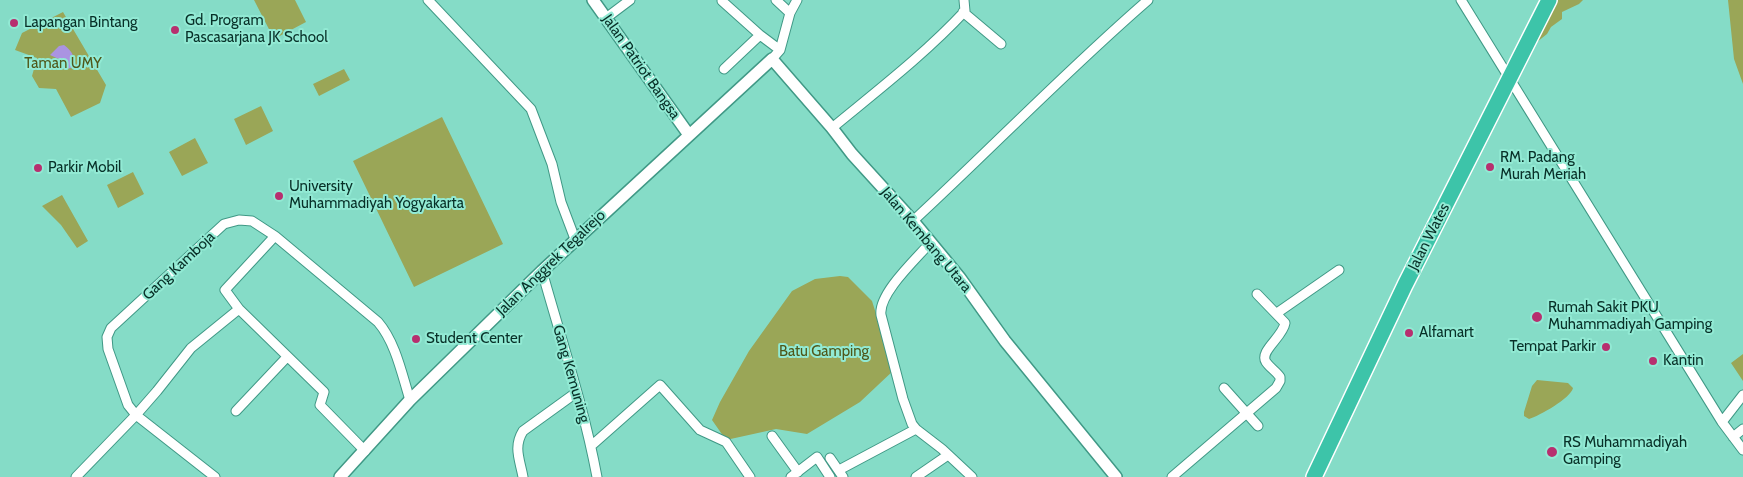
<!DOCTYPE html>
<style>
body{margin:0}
canvas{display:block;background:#85dcc7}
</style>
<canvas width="1743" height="477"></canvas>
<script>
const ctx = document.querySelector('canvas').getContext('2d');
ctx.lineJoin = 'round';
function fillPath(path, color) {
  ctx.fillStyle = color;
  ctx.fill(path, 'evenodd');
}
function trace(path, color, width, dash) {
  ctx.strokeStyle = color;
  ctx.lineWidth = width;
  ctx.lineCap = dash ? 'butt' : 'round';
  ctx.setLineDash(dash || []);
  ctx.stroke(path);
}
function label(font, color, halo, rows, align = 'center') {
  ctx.font = font + ' Cabin,sans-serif';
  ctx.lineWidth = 4;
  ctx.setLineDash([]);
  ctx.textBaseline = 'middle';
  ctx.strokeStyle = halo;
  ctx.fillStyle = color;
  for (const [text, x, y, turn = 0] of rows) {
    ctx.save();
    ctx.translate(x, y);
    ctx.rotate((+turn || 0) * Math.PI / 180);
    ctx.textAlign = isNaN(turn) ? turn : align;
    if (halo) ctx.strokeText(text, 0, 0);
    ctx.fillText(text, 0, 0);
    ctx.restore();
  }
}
const green = new Path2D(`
 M254 0H295L306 22 274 39Z
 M1558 0H1583L1579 4 1562 12V19L1551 27 1547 34 1537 42Z
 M1728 0H1743V84L1734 59Z
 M63 12 106 85 100 103 71 117 56 89 39 88 32 76 37 58 15 50 22 33Z
 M344 69 350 80 319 96 313 84Z
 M261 106 273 131 246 145 234 119Z
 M442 117 503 244 414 287 353 161Z
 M195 138 208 163 182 176 169 152Z
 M133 172 144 194 118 208 107 185Z
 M62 195 88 241 77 248 61 225 42 206Z
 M840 276 848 277 872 301 894 370 860 402 807 434 776 429 726 440 712 420 720 402 749 351 792 291 815 279Z
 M1743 354V381L1731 363Z
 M1537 380 1568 383 1573 388C1571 398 1539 416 1529 419L1524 416V412L1532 386Z`);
const water = new Path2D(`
 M64 45C72 51 77 58 71 68L66 69 61 60 50 55 59 46Z`);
const street = new Path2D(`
 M428 0 531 109 552 164 561 202 575 239
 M776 0 790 13
 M1461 0 1722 422 1743 450
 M722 1 760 35 780 50
 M963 12 1001 44
 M606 18 630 0
 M772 59 780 50 790 13 797 0
 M724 69 760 35
 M832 128C878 90 925 54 965 11L964 0
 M913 221C992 148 1067 70 1148 0
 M275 236 225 290 239 309 324 392 320 405 365 451
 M930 243C916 259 878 294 881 315L903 399 912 424 916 429 942 449 972 477
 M542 271C561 339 584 407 597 477
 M1277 313 1339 270
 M1224 388 1258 426
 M236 411 287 357
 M1722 422 1743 395
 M772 436 798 472
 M1733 437 1743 429
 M591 446 660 385 700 430 726 442 750 477
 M830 458 843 477
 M839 470 916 429
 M76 477 136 415 157 391 191 348 239 309
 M215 477 136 415 128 405 108 349 107 337 111 328 224 224 239 220 252 221 275 236 378 322C396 343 402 375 410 400
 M523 477C520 460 513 447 523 431L577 392
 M791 477 817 457 830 477
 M916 477 948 455
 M1172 477 1276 388 1280 381V377C1276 371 1270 368 1266 362 1259 351 1283 337 1285 323L1257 294`);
const secondary = new Path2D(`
 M593 0 689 135
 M340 477 410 400 542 271 772 59 832 128 852 154 913 221 960 278 1005 341 1116 477`);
const highway = new Path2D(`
 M1314 477 1405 285 1549 0`);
const markers = [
 [14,23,5,"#b72f6f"],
 [175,30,5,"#b72f6f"],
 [1490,167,5,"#b72f6f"],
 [38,168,5,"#b72f6f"],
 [279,196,5,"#b72f6f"],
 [1537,317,6,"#b72f6f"],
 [1409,333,5,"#b72f6f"],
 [416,339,5,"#b72f6f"],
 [1606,347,5,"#b72f6f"],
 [1653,361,5,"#b72f6f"],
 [1552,452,6,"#b72f6f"]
];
const poiNames = [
 ["Gd. Program",185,21],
 ["Pascasarjana JK School",185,38],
 ["Lapangan Bintang",24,23],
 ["RM. Padang",1500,158],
 ["Murah Meriah",1500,175],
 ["Parkir Mobil",48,168],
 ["University",289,187],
 ["Muhammadiyah Yogyakarta",289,204],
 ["Rumah Sakit PKU",1548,308],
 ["Muhammadiyah Gamping",1548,325],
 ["Alfamart",1419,333],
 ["Student Center",426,339],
 ["Tempat Parkir",1596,347,"right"],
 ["Kantin",1663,361],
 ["RS Muhammadiyah",1563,443],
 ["Gamping",1563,460]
];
const parkNames = [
 ["Taman UMY",63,64],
 ["Batu Gamping",824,352]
];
const streetNames = [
 ["Jalan Patriot Bangsa",641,67,55],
 ["Jalan Wates",1429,237,-63],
 ["Jalan Kembang Utara",926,240,50],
 ["Jalan Anggrek Tegalrejo",551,263,-44],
 ["Gang Kamboja",179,266,-43],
 ["Gang Kemuning",571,374,74]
];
fillPath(green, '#9aa657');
fillPath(water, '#aa94e1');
trace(street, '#409986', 11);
trace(secondary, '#409986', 14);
trace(highway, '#fff', 18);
trace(street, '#fff', 9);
trace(secondary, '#fff', 11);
trace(highway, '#3dc4a9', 15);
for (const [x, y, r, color] of markers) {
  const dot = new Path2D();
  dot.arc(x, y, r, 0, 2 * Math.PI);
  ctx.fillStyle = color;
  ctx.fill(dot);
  trace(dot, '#92ead4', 2);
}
label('15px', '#083028', '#92ead4', poiNames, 'left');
label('15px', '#4f5719', '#92ead4', parkNames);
label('15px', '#083028', '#92ead4', streetNames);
</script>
